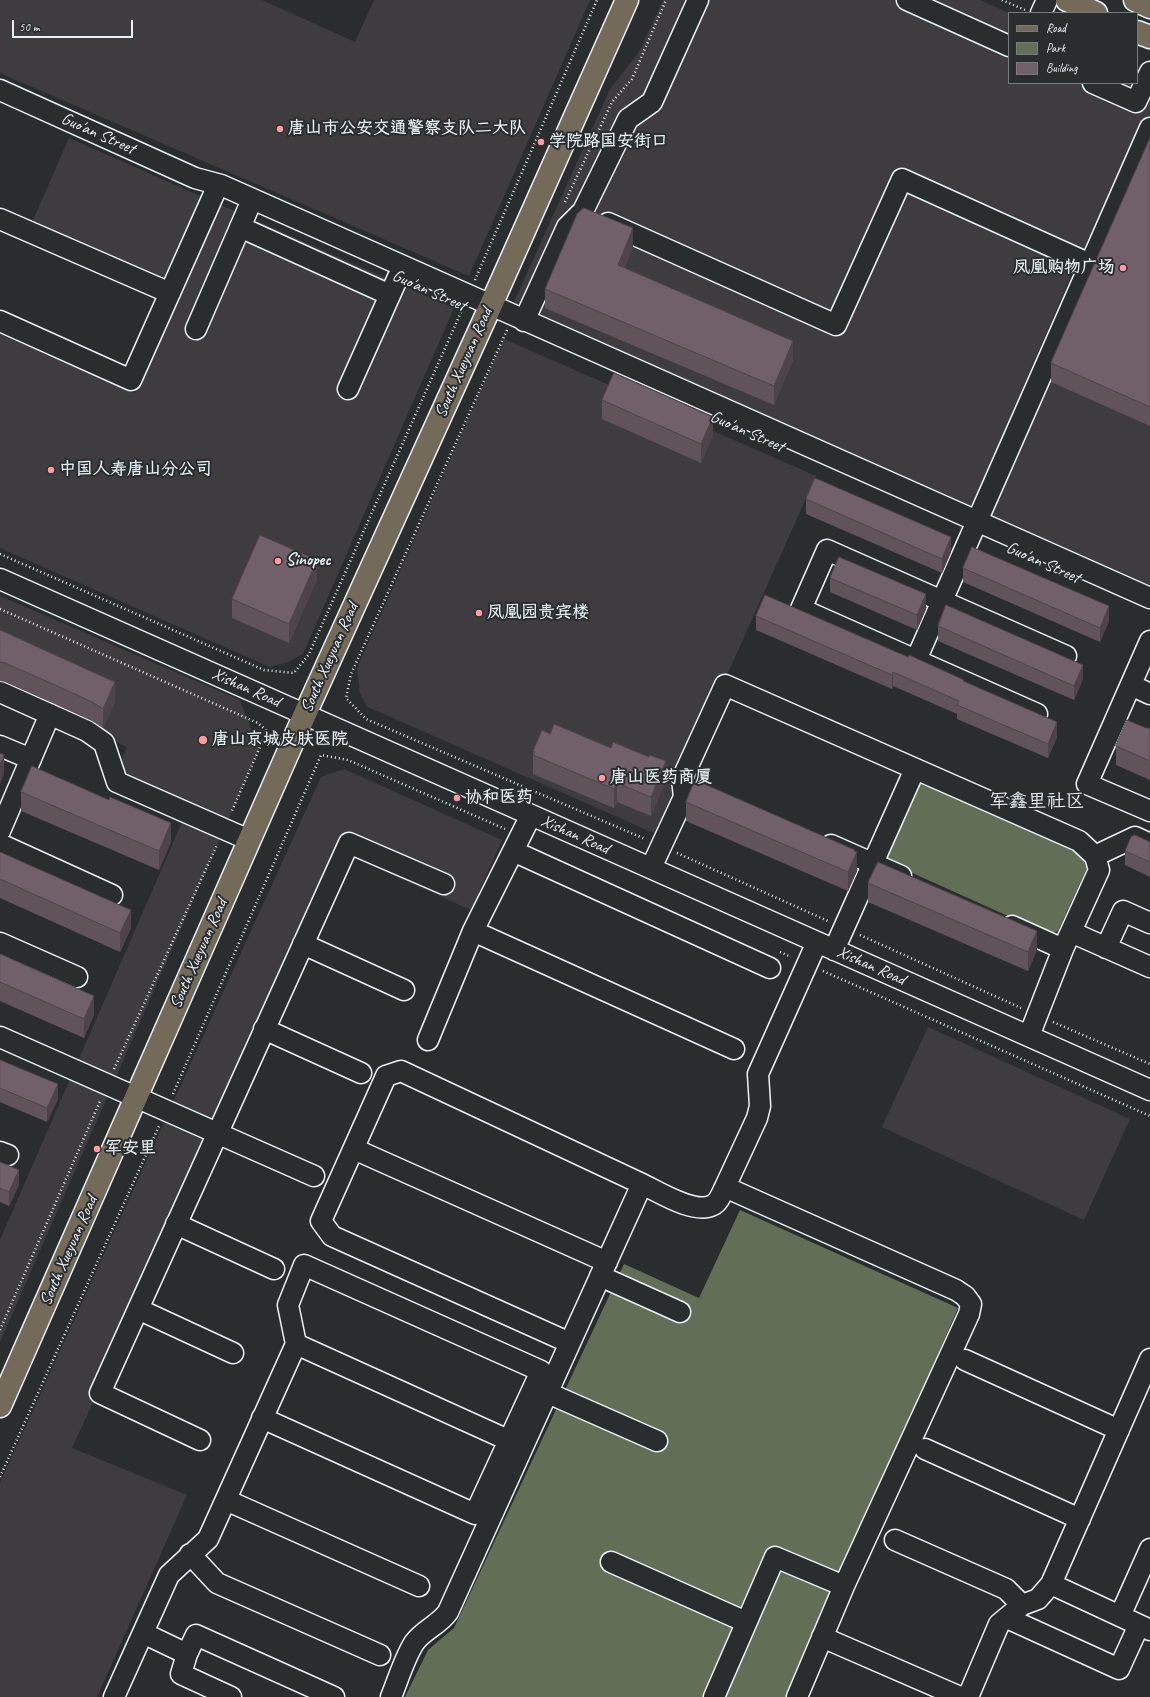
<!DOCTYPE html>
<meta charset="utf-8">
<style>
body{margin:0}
#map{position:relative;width:1150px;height:1697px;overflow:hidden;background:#2a2d2e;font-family:Caveat,sans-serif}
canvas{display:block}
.legend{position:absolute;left:1008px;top:12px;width:130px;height:72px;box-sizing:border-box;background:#2a2d2e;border:1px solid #767b7f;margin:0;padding:5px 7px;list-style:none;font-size:12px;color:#e8f1f8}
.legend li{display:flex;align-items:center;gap:8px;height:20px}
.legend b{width:20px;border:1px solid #767b7f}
.scale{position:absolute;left:12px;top:20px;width:121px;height:18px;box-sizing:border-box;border:2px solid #e8f1f8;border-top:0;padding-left:5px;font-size:12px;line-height:14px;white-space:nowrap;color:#e8f1f8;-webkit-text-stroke:3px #2a2d2e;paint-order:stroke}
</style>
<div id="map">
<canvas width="1150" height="1697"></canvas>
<ul class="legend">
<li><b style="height:5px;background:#746a5a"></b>Road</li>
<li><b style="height:11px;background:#626f56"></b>Park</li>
<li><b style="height:11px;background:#716069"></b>Building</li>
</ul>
<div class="scale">50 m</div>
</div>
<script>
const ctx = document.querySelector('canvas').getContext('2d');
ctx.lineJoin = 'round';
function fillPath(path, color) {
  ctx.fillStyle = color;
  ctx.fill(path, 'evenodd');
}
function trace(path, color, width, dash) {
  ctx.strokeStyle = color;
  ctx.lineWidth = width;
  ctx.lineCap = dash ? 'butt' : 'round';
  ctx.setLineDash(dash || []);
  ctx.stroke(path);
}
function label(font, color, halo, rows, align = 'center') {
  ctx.font = font + ' Caveat,"LXGW WenKai TC",sans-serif';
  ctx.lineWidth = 4;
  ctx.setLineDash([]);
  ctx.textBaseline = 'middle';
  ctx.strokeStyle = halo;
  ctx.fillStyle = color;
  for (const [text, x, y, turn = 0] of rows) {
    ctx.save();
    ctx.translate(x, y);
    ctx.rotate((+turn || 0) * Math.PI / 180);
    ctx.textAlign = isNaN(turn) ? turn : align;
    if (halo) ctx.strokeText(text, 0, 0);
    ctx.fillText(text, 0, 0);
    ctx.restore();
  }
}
const built = new Path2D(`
 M0 0H262L355 42 374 0H590L469 276 0 73Z
 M663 0H980L1009 13V83H1137V71L1150 77V585L795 429 514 302 610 89 639 52ZM1128 152 1011 414 1075 267Z
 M69 138 454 308 303 654 288 662 270 667 0 548V334L135 393 180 290 31 225Z
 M504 339 816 476 656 834 368 707 360 694 357 668Z
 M0 596 240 700 259 750 0 1342V1240L183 820 110 788 127 747 0 691Z
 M344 769 502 840 471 910 345 854 72 1448 187 1495 97 1697H0V1483L321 777Z
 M928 1027 1130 1119 1084 1220 882 1127Z`);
const green = new Path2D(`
 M924 781 1080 851 1087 868 1058 931 1050 935 888 862 885 853 916 784Z
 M740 1210 958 1308 788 1697H405L428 1650 454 1628 624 1264 699 1298Z`);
const path = new Path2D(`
 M1002 0 1025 10
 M565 202 612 102 632 79 666 0
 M475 280 597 0
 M507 330 351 674 346 698 366 719 645 839
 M0 554 264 670 294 673 309 654 462 310
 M0 609 258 723 267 731 231 813
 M677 853 828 921
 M860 935 1021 1008
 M780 952 791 957
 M823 971 1150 1116
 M1053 1022 1150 1064
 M114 1069 217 845
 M173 1094 321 755 348 760 505 829
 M0 1330 101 1099
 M0 1477 159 1126`);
const minor = new Path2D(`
 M907 0 1009 46
 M1041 13 1047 0
 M1093 83 1136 102 1150 72
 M0 90 195 178 221 185 1150 598
 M0 219 170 293
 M608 223 836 325 902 179 1090 264
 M240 227 390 295
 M0 321 131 380 214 194
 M524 321 567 227 583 211 628 119 652 102 698 0
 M196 329 248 209
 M348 389 398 277
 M0 579 1150 1090
 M1150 641 1087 784 1150 811
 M916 660 1150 128
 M1131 685 1150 694
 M0 692 87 731 104 743 117 782 249 840
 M1037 714 801 609 827 550 1066 656
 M0 746 31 759
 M0 831 50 714
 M0 844 112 895
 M831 845 901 876
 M513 851 770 968
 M1095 856 1135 837 1150 844
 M651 868 684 797 682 779 725 685 1079 841 1095 856 1099 870 1063 949 1029 1036
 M1012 926 1063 949
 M473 931 734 1049
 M1071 932 1150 967
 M0 943 77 977
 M303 944 404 990
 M1106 948 1123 911 1150 923
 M834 950 915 769
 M264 1029 361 1073
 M0 1037 314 1176
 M428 1040 473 931 531 815
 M354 1149 607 1262
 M0 1152 8 1155
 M176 1224 274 1269
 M600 1276 680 1312
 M138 1309 233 1353
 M570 1343 332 1236 321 1221 386 1076 401 1071 642 1184
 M296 1344 508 1440
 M965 1360 1119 1430
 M548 1393 657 1441
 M200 1440 100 1393 349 843 444 884
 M925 1449 1080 1519
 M226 1500 419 1586
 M895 1540 1006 1589 1022 1605
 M190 1554 217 1583 380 1655
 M611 1562 746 1622
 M1051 1584 1150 1630
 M1120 1616 1150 1549
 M1007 1618 1119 1669 1139 1625
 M143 1633 187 1654
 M822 1637 960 1697
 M114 1697 169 1575 208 1539 296 1344 288 1305 304 1265 541 1371 475 1514 262 1418
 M231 1697 181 1674 187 1654 196 1635 334 1697
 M391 1697C398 1680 404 1659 414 1643 423 1630 439 1625 448 1612L642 1184C659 1192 695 1215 713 1205 719 1202 722 1193 725 1187
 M714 1697 775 1557 844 1586
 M797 1697 844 1586 969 1314 971 1304 965 1296 956 1290 725 1187 757 1118 760 1106 758 1074 817 942
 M968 1697 999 1624 1022 1605 1038 1599 1051 1584 1150 1359`);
const major = new Path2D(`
 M1067 0 1096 13
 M1135 0 1150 7
 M1137 32 1150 37
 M0 1406 305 714 491 305 627 0`);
const wall = new Path2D(`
 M1150 138V426L1051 382V363Z
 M633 247 624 268 793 360 774 405 545 308V289Z
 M602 400 713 435 701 463 602 419Z
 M806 499 951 552 942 573 806 514Z
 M963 568 1109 621 1100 642 963 582Z
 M830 578 926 609 917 630 830 592Z
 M317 579 289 643 232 618V599Z
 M756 616 964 682 1057 737 1048 758 957 719V714L893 686 892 689 756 630Z
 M938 626 1083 679 1074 700 938 641Z
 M0 630 115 701 103 728 92 721 55 704 5 682 0 681Z
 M1146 728H1150V780L1116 765V746Z
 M533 751 666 780 651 816 617 802 614 808 533 774Z
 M21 792 109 800 171 842 159 870 21 811Z
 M686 802 855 852 857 871 848 891 686 821Z
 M1150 842V877L1125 865V851Z
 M0 852 131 928 120 952 0 898Z
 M868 883 1037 950 1028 971 868 902Z
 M0 954 94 1015 84 1038 0 1001Z
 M0 1060 58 1099 47 1122 0 1102Z
 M0 1162 19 1185 9 1206 0 1202Z`);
const shadedWall = new Path2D(`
 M633 228V247L618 284V265Z
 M793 341V360L774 405V386Z
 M713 417V435L701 463V444Z
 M951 537V552L942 573V559Z
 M317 560V579L289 643V624Z
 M926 594V609L917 630V615Z
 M1109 606V621L1100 642V628Z
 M1083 665V679L1074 700V686Z
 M893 672V686L892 689V675Z
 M115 682V701L103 728V709Z
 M1057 722V737L1048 758V744Z
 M4 755V774L0 784V765Z
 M666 761V780L651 816V797Z
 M617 783V802L614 808V789Z
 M171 823V842L159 870V851Z
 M855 850V856L857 852V871L848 891V872Z
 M131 910V928L120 952V933Z
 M1037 931V950L1028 971V952Z
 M94 996V1015L84 1038V1019Z
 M58 1084V1099L47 1122V1108Z
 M19 1170V1185L9 1206V1192Z`);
const building = new Path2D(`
 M1150 138V407L1051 363Z
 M584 208 633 228 618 265 793 341 774 386 545 289 577 214Z
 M614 373 713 417 701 444 602 400Z
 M815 478 951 537 942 559 806 499Z
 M260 535 317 560 289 624 232 599Z
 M972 547 1109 606 1100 628 963 568Z
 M839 557 926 594 917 615 830 578Z
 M765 595 908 657 909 655 964 680 963 681 1057 722 1048 744 957 705 959 701 893 672 892 675 756 616Z
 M946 605 1083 665 1074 686 938 626Z
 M0 630 115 682 103 709 92 702 55 685 5 663 0 662Z
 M1127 720 1146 728H1150V761L1116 746Z
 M554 724 611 748 613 742 649 757 650 755 666 761 651 797 617 783 614 789 533 755 535 752 533 751 542 730 550 734Z
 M0 753 4 755 0 765Z
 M32 766 109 800 110 797 171 823 159 851 21 792Z
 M695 780 855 850 854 851 857 852 848 872 686 802Z
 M1135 835 1150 842V862L1125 851 1131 837Z
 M0 852 131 910 120 933 0 879Z
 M878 862 1037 931 1028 952 868 883Z
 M0 954 94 996 84 1019 0 982Z
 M0 1060 58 1084 47 1108 0 1088Z
 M0 1162 19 1170 9 1192 0 1188Z`);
const markers = [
 [280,129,4,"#ff9aa2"],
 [541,142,4,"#ff9aa2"],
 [1123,268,4,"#ff9aa2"],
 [51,470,4,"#ff9aa2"],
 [278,561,4,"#ff9aa2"],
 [479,613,4,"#ff9aa2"],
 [203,740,5,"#ff9aa2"],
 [602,778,4,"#ff9aa2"],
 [457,798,4,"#ff9aa2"],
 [97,1149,4,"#ff9aa2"]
];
const poiNames = [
 ["唐山市公安交通警察支队二大队",288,129],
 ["学院路国安街口",549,142],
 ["凤凰购物广场",1115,268,"right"],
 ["中国人寿唐山分公司",59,470],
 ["Sinopec",286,561],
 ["凤凰园贵宾楼",487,613],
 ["唐山京城皮肤医院",212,740],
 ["唐山医药商厦",610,778],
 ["协和医药",465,798],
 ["军安里",105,1149]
];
const streetNames = [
 ["Guo'an Street",98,134,24],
 ["Guo'an Street",429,291,24],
 ["South Xueyuan Road",464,363,-66],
 ["Guo'an Street",747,432,24],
 ["Guo'an Street",1043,563,24],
 ["South Xueyuan Road",330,658,-66],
 ["Xishan Road",246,688,24],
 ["Xishan Road",575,835,24],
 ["South Xueyuan Road",199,954,-66],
 ["Xishan Road",871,966,24],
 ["South Xueyuan Road",69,1251,-66]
];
const quarterNames = [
 ["军鑫里社区",1037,802]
];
fillPath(built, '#3f3c40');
fillPath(green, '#626f56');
trace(minor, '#e8f1f8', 23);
trace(major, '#e8f1f8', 25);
trace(path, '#e8f1f8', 2.5, [1, 3]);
trace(minor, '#2a2d2e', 20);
trace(major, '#746a5a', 22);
fillPath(wall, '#61535a');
fillPath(shadedWall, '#4f434a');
fillPath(building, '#716069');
trace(building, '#4f434a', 1);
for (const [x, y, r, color] of markers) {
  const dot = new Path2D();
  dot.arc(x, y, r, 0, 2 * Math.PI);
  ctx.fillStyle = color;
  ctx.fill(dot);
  trace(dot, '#2a2d2e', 1.5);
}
label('bold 17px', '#e8f1f8', '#2a2d2e', poiNames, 'left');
label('17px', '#e8f1f8', '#2a2d2e', streetNames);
label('19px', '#e8f1f8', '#2a2d2e', quarterNames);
</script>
